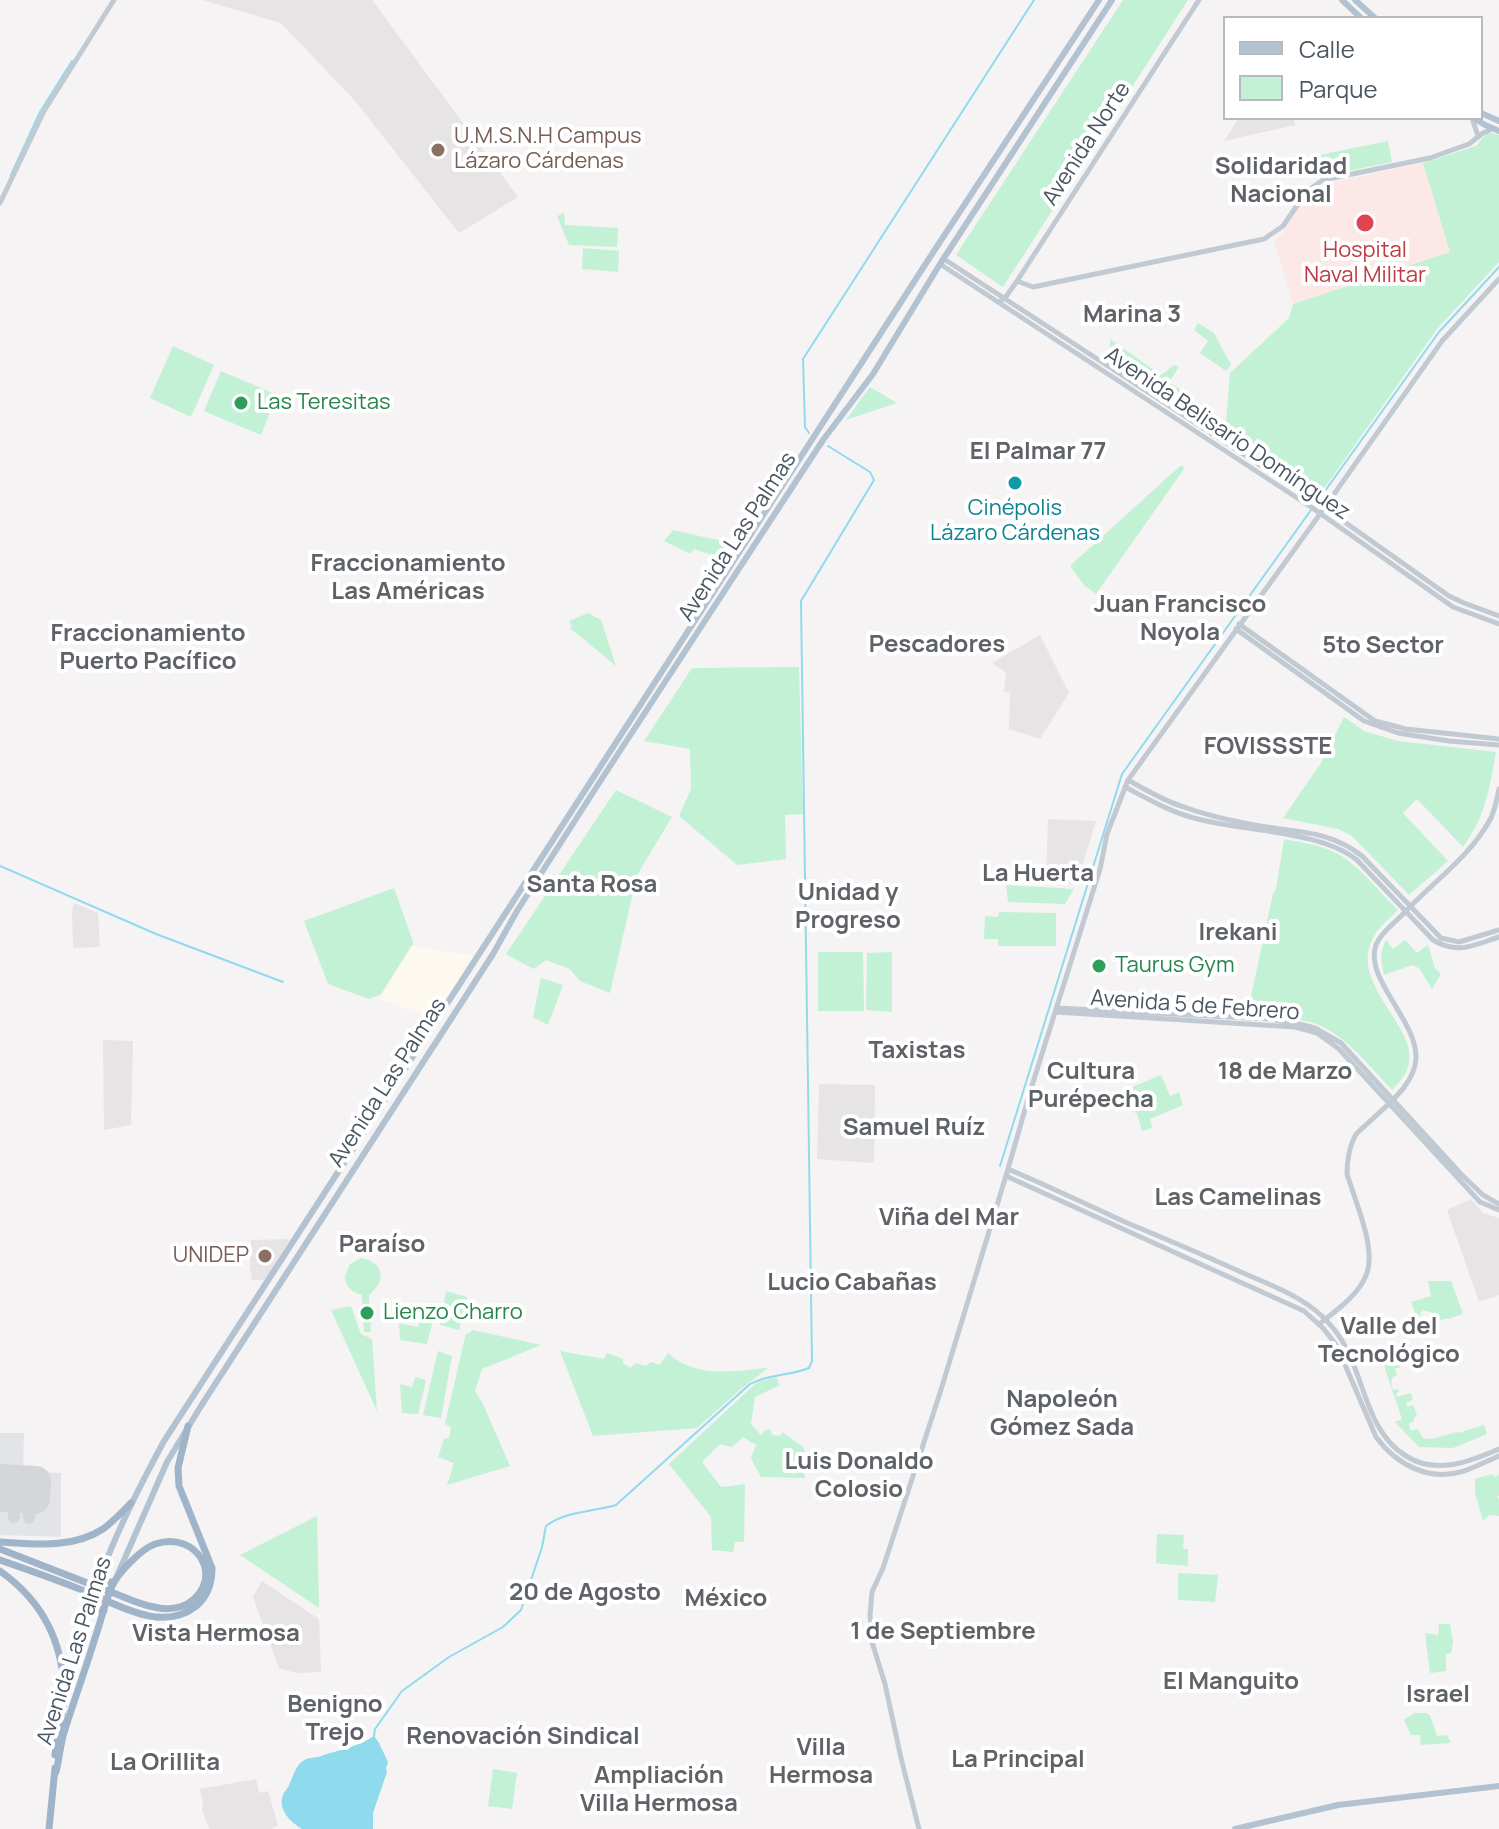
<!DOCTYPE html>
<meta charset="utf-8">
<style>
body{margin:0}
#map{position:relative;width:1499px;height:1829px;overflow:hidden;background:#f5f3f3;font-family:Manrope,sans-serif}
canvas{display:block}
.legend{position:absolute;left:1223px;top:16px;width:260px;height:104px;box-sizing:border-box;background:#fff;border:2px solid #b7bbc0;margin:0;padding:10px 14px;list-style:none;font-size:24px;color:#4a5661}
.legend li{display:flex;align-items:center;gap:16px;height:40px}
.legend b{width:40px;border:2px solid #b7bbc0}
</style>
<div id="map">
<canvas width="1499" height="1829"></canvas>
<ul class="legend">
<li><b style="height:10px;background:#b3c2d1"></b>Calle</li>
<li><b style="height:22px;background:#c3f1d5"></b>Parque</li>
</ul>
</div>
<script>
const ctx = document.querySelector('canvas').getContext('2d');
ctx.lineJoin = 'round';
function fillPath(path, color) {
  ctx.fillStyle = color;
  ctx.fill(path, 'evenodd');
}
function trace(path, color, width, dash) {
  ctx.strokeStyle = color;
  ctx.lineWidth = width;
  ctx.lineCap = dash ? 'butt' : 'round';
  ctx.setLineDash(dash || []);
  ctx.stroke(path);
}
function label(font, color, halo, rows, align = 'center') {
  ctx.font = font + ' Manrope,sans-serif';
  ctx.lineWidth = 8;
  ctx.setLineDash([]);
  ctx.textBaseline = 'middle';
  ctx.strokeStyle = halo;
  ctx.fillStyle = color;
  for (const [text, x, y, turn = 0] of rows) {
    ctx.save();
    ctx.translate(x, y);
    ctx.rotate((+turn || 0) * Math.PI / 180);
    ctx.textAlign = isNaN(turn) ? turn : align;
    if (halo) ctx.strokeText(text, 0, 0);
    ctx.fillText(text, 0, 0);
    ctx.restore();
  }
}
const commercial = new Path2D(`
 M412 946 473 956 434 1019 379 999Z`);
const education = new Path2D(`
 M202 0H372L518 197 459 233 356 102 281 23Z
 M1239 118H1294L1295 125 1224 141Z
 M1040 635 1069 693 1040 739 1009 729 1010 693 1004 691 1006 673 992 663Z
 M1048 819 1096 821 1076 885 1046 882Z
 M74 903 98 913 100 947 73 948 72 910Z
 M103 1040 133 1041 131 1125 104 1130Z
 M819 1084 875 1085 874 1163 817 1159Z
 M1471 1199 1483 1213 1499 1218V1295L1479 1302 1447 1210Z
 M290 1239 265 1280H252L250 1267 251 1240Z
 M262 1581 319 1619 321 1672 296 1673 279 1668 253 1597Z
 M256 1779 259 1793 268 1791 278 1825 271 1829H210L202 1811 203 1805 200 1789Z`);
const medical = new Path2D(`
 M1423 163 1450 252 1293 304 1274 240 1282 234 1305 197 1321 185Z`);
const airport = new Path2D(`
 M0 1433H24L23 1471 61 1473V1537L0 1535Z`);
const green = new Path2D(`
 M1123 0H1188L1003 287 956 255Z
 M1488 132 1499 135V262L1437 329 1318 497 1225 436 1230 373 1289 318 1293 304 1450 252 1423 163 1476 146Z
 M1388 141 1392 162 1314 178 1310 157Z
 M564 213 565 225 618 228 617 247 569 245 557 216Z
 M583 248 619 251 618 272 582 269Z
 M1198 323 1214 333 1231 365 1226 371 1200 353 1208 341 1194 330Z
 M1110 339 1161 375 1174 365 1179 367 1169 382 1187 394 1177 402 1111 360Z
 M173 346 214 365 191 417 150 398Z
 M221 371 277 395 261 435 204 411Z
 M870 387 897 403 846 420Z
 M1180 466H1183L1184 469 1096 594 1084 585 1070 566Z
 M673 530 735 544 724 559 694 549 690 554 664 541Z
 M588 613 601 620 616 666 570 628 572 626 569 621Z
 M799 667 803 814 785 815 786 859 737 865 679 816 691 789 690 749 644 741 692 668Z
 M1344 717 1364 731 1398 741 1496 752C1489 790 1486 815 1463 847L1417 799 1403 813 1448 861 1409 895 1352 836 1338 829 1283 818 1321 763Z
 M616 790 672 817 637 875 610 993 580 981 570 969 546 960 534 969 506 954Z
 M1284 839C1303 843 1322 845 1338 854 1361 867 1379 892 1398 910 1389 919 1378 927 1373 938 1347 986 1425 1030 1407 1070 1404 1078 1397 1084 1392 1090 1370 1067 1346 1035 1316 1024 1295 1016 1269 1017 1247 1015L1273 894 1276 889Z
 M1006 885 1074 889 1065 904 1008 902Z
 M394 888 414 945H412L381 994 369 999 328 984 304 921Z
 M999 912 1056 913V946H998V939H984L985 916 998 917Z
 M1386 940 1393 949 1405 940 1417 953 1428 945 1435 968 1441 974 1432 989 1419 968 1412 965 1384 975C1381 962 1379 952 1386 940Z
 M818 952H863L864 1011H818Z
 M892 952V1012L866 1010 867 953Z
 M541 978 563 985 548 1025 533 1017Z
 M1161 1075 1170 1096 1179 1092 1183 1105 1150 1119 1152 1128 1142 1131 1137 1113H1135L1125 1090Z
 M361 1258C384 1262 387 1281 369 1295L371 1332H364L362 1295C351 1292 346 1287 345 1276L350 1264Z
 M1428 1281H1451L1463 1314 1448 1319 1446 1318 1435 1323 1434 1313 1422 1310 1420 1316 1417 1317 1411 1302 1431 1296Z
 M446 1291 467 1297 459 1330 440 1325Z
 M351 1306 361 1334 372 1339 377 1411 331 1310Z
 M422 1311 435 1313 427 1344 400 1340 399 1323 418 1327Z
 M473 1330 541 1345 482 1369 475 1391 483 1404 510 1466 447 1485 454 1463 438 1457 444 1439 449 1438 451 1427 445 1424 466 1333 468 1334Z
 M1392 1344 1400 1367 1395 1369 1397 1375 1393 1377 1391 1382 1393 1390 1398 1389 1399 1392 1396 1393 1397 1397 1411 1393 1413 1400 1406 1403 1407 1407 1413 1405 1417 1415 1414 1418V1421L1409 1424 1411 1431 1417 1429 1424 1439 1435 1438 1457 1432 1458 1433 1484 1425 1487 1434 1453 1448 1419 1447 1395 1422 1402 1419 1380 1354 1384 1352 1382 1347Z
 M438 1351 452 1356 441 1418 423 1415Z
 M560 1351 604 1359 607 1353 623 1359V1363L630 1368 636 1363 646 1366 651 1362 660 1365 668 1353C696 1379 733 1371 768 1368L741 1389 697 1428 593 1436Z
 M415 1377 426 1380 418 1414 402 1413 400 1384 412 1387Z
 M776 1377 780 1385 755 1397 751 1424 761 1435 765 1430 770 1429 772 1435 780 1436 782 1432 803 1447 808 1462 802 1464 805 1478 761 1477 751 1458 756 1445 743 1437 732 1447 720 1444 702 1462 721 1487 745 1484 744 1542H735L733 1552 712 1550 711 1517 669 1464 754 1385 758 1382Z
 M1492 1474 1495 1477 1499 1474V1496H1497L1499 1500V1516L1489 1515 1483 1521 1475 1493V1479Z
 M317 1516 319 1608 240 1555Z
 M1157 1534 1184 1535 1183 1549H1188V1566L1156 1563Z
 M1178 1573 1218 1575 1215 1602 1178 1600Z
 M1439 1624H1450L1453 1642 1451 1653 1446 1654V1671L1430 1673 1425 1633 1438 1635Z
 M1414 1713H1426L1430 1715 1437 1736 1447 1735 1451 1743 1421 1745 1420 1735H1411L1404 1720Z
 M493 1769 517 1773 512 1809 488 1806Z`);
const water = new Path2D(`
 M374 1736 379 1743 388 1762 386 1768 387 1772 373 1813V1829H302C290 1822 276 1808 284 1793 286 1790 289 1786 290 1783 293 1776 296 1765 303 1761 308 1757 316 1758 321 1756 338 1750 358 1747 374 1736Z`);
const stream = new Path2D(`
 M11 175 40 112 72 61
 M809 433 805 427 803 359 1034 0
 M1317 502 1439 332 1499 267
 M0 866 156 934 283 982
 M1000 1166 1122 774 1311 510
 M374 1736 375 1729 402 1691 449 1657 503 1627 521 1610 542 1547 546 1526C565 1511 593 1512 616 1505L750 1384C768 1374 790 1376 809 1368L812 1361 801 601 874 480 870 472 828 446`);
const taxiway = new Path2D(`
 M6 1488 11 1490 15 1498 14 1517
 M21 1489C33 1494 29 1507 29 1518`);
const runway = new Path2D(`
 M0 1479 36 1481 35 1499 0 1497`);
const tertiary = new Path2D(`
 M1472 118 1478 136
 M0 203 44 111 114 0
 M944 259 1315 501 1449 596 1464 603 1499 616
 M940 264 1311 507 1453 607 1499 624
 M1017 281 1033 287 1264 239 1283 226 1307 191 1323 180 1430 158 1469 144 1483 133 1492 129
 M999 302 1005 298 1017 281 1199 0
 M1239 624 1375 721 1406 729 1499 739
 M1236 629 1364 721 1398 733 1449 741 1499 745
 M1128 780C1146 790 1164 801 1184 807 1203 814 1224 819 1244 823 1287 833 1326 827 1362 856L1441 938 1459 942 1499 930
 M1125 787C1148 799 1172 813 1198 819 1243 831 1321 831 1357 860L1433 940C1458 955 1474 945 1499 937
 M1057 1008 1269 1019 1295 1023 1315 1028 1341 1043 1461 1174 1483 1195 1499 1204
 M1055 1012 1295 1027 1317 1033 1339 1049 1480 1202 1499 1210
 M1008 1169C1048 1186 1086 1204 1125 1222 1161 1237 1197 1252 1232 1268 1262 1282 1298 1293 1323 1317 1331 1325 1340 1336 1345 1346 1365 1382 1368 1433 1406 1456 1436 1475 1469 1462 1499 1449
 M1006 1176 1304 1311 1323 1328 1337 1346 1376 1437C1397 1465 1429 1482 1464 1471 1476 1467 1487 1461 1499 1456
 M1319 1324C1336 1311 1360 1294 1367 1273 1376 1247 1355 1201 1347 1174 1347 1163 1349 1149 1354 1138 1356 1133 1361 1129 1366 1125 1384 1107 1415 1086 1416 1058 1417 1020 1364 979 1376 945 1381 932 1395 923 1404 913 1433 882 1471 856 1491 818 1495 809 1497 799 1499 789
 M919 1829 901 1758 885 1684 872 1642 870 1615 872 1592 883 1568 940 1393 1008 1169 1030 1092 1100 869 1107 834 1128 780 1320 514 1442 341 1499 279`);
const primary = new Path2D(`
 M1342 0 1361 18
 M1355 0 1375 18
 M1481 113 1499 121
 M1474 118 1485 125 1499 131
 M117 1576 167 1462 201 1406 493 954 517 911 601 780 823 440 873 374 940 264 1112 0
 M66 1696C78 1650 89 1603 107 1559 123 1518 143 1480 164 1441L934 251 1099 0
 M1235 1829 1338 1805 1499 1786`);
const trunk = new Path2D(`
 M0 1542C35 1544 72 1549 103 1529 114 1521 122 1512 131 1503
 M0 1549C36 1563 72 1577 108 1591 123 1596 138 1604 154 1607 165 1610 179 1609 189 1603 225 1579 198 1530 155 1544 141 1549 118 1573 112 1586 105 1602 101 1621 95 1638 85 1671 73 1703 63 1736 60 1748 59 1760 56 1772
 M0 1560C26 1569 52 1578 77 1588 112 1601 159 1634 195 1607 208 1597 212 1584 212 1568L179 1486 178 1468 188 1426
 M0 1571C44 1602 65 1646 64 1700 63 1717 57 1737 55 1755
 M100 1578 113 1583
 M90 1608 104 1611
 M49 1829 55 1768`);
const markers = [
 [438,150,8,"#8d6e63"],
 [1365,223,10,"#e0444e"],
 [241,403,8,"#2e9e5b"],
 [1015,483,8,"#0f9aa8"],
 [1099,966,8,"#2e9e5b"],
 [265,1256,8,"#8d6e63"],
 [367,1313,8,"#2e9e5b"]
];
const educationNames = [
 ["U.M.S.N.H Campus",454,137],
 ["Lázaro Cárdenas",454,162],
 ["UNIDEP",249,1256,"right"]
];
const streetNames = [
 ["Avenida Norte",1087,144,-57],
 ["Avenida Belisario Domínguez",1227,434,34],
 ["Avenida Las Palmas",738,537,-57],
 ["Avenida 5 de Febrero",1195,1006,4],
 ["Avenida Las Palmas",388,1083,-57],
 ["Avenida Las Palmas",75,1651,-72]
];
const healthNames = [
 ["Hospital",1365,251],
 ["Naval Militar",1365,276]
];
const leisureNames = [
 ["Las Teresitas",257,403],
 ["Taurus Gym",1115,966],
 ["Lienzo Charro",383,1313]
];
const cultureNames = [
 ["Cinépolis",1015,509],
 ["Lázaro Cárdenas",1015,534]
];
const neighbourhoodNames = [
 ["Solidaridad",1281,167],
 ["Nacional",1281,195],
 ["Marina 3",1132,315],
 ["El Palmar 77",1038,452],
 ["Fraccionamiento",408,564],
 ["Las Américas",408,592],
 ["Juan Francisco",1180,605],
 ["Noyola",1180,633],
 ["Fraccionamiento",148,634],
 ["Puerto Pacífico",148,662],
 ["Pescadores",937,645],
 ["5to Sector",1383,646],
 ["FOVISSSTE",1268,747],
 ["La Huerta",1038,874],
 ["Santa Rosa",592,885],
 ["Unidad y",848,893],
 ["Progreso",848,921],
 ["Irekani",1238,933],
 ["Taxistas",917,1051],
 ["Cultura",1091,1072],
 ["Purépecha",1091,1100],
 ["18 de Marzo",1285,1072],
 ["Samuel Ruíz",914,1128],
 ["Las Camelinas",1238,1198],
 ["Viña del Mar",949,1218],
 ["Paraíso",382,1245],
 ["Lucio Cabañas",852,1283],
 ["Valle del",1389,1327],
 ["Tecnológico",1389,1355],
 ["Napoleón",1062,1400],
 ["Gómez Sada",1062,1428],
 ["Luis Donaldo",859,1462],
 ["Colosio",859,1490],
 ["20 de Agosto",585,1593],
 ["México",726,1599],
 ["1 de Septiembre",943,1632],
 ["Vista Hermosa",216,1634],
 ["El Manguito",1231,1682],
 ["Israel",1438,1695],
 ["Benigno",335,1705],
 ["Trejo",335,1733],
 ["Renovación Sindical",523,1737],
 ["Villa",821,1748],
 ["Hermosa",821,1776],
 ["La Principal",1018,1760],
 ["La Orillita",165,1763],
 ["Ampliación",659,1776],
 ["Villa Hermosa",659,1804]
];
fillPath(commercial, '#fdf9ef');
fillPath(education, '#e6e4e5');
fillPath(medical, '#fce8e6');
fillPath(airport, '#e2e4e7');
fillPath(green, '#c3f1d5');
fillPath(water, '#90daee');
trace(stream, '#90daee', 2);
trace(taxiway, '#d5d6d8', 12);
trace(runway, '#d5d6d8', 30);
trace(tertiary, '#c1cad2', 5);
trace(primary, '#b3c2d1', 6);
trace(trunk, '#9fb4c9', 7);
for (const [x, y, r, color] of markers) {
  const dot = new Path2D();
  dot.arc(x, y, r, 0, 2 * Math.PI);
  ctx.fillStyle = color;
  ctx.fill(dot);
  trace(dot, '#fff', 3);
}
label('22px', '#785e54', '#fff', educationNames, 'left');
label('22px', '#4a5661', '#fff', streetNames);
label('22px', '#be3a42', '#fff', healthNames);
label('22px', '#27864d', '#fff', leisureNames, 'left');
label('22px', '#0d838f', '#fff', cultureNames);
label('bold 24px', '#5f6368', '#fff', neighbourhoodNames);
</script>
